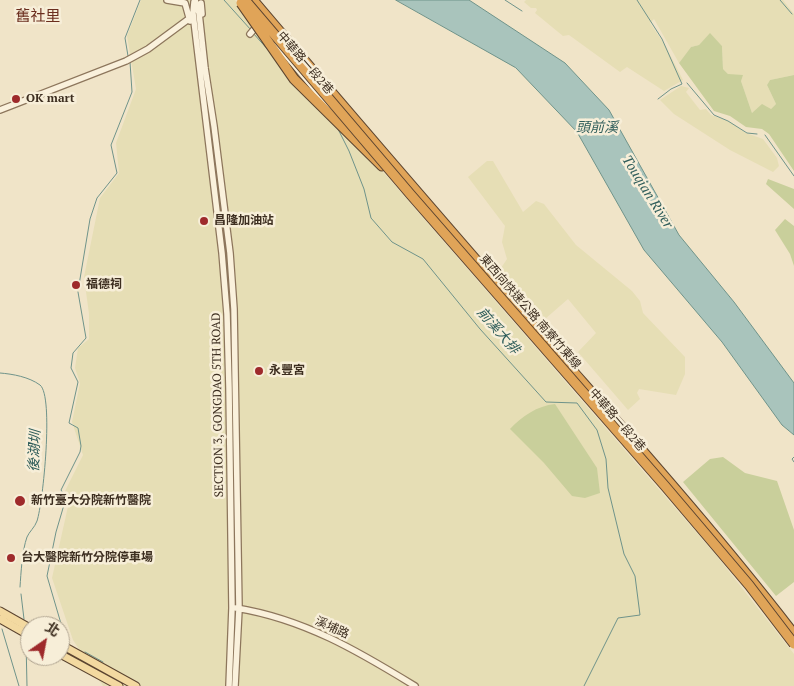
<!DOCTYPE html>
<meta charset="utf-8">
<style>
body{margin:0}
#map{position:relative;width:794px;height:686px;overflow:hidden;background:#f0e4c8;font-family:"PT Serif","Noto Sans TC",serif}
canvas{display:block}
.north{position:absolute;left:20px;top:616px;width:50px;height:50px;box-sizing:border-box;background:#f7eed8;border:1px solid #ada18e;border-radius:50%;rotate:33deg;font-size:14px;font-weight:700;line-height:20px;text-align:center;color:#3d2e20}
.north::after{content:'';display:block;margin:auto;width:18px;height:22px;background:#9e2a2b;clip-path:polygon(50% 0,100% 100%,50% 72%,0 100%)}
</style>
<div id="map">
<canvas width="794" height="686"></canvas>
<div class="north">北</div>
</div>
<script>
const ctx = document.querySelector('canvas').getContext('2d');
ctx.lineJoin = 'round';
function fillPath(path, color) {
  ctx.fillStyle = color;
  ctx.fill(path, 'evenodd');
}
function trace(path, color, width, dash) {
  ctx.strokeStyle = color;
  ctx.lineWidth = width;
  ctx.lineCap = dash ? 'butt' : 'round';
  ctx.setLineDash(dash || []);
  ctx.stroke(path);
}
function label(font, color, halo, rows, align = 'center') {
  ctx.font = font + ' "PT Serif","Noto Sans TC",serif';
  ctx.lineWidth = 5;
  ctx.setLineDash([]);
  ctx.textBaseline = 'middle';
  ctx.strokeStyle = halo;
  ctx.fillStyle = color;
  for (const [text, x, y, turn = 0] of rows) {
    ctx.save();
    ctx.translate(x, y);
    ctx.rotate((+turn || 0) * Math.PI / 180);
    ctx.textAlign = isNaN(turn) ? turn : align;
    if (halo) ctx.strokeText(text, 0, 0);
    ctx.fillText(text, 0, 0);
    ctx.restore();
  }
}
const farmland = new Path2D(`
 M141 0H235L286 74 307 98 335 123 385 174 716 555 794 654V686H103L73 640 52 578 69 502 65 491 83 455 72 422 80 383 75 368 78 348 89 339V314L84 277 100 198 119 173 116 143 136 89 127 36Z
 M526 0H783L794 14V75L770 80 767 85 776 104 771 109 752 113 741 81 728 74 723 69 722 46 710 34 699 45 691 47 679 63 654 19 650 23 665 45 683 80 664 91 627 67 620 72 569 35 563 36 535 13 537 10 536 8H531L524 2Z
 M681 86 689 88 686 92 700 110 706 109 711 115 729 121 746 133 763 139 777 158 779 166 773 172 730 150 674 114 660 100Z
 M487 161H493L523 212 536 201 544 204 576 245 632 291 640 301 643 313 685 357V374L676 395 639 389 637 393 640 399 628 410 578 352 596 333 568 299 545 319 501 268 507 259 502 242 505 226 468 177Z`);
const green = new Path2D(`
 M710 33 722 46 723 69 728 74 743 75 741 81 752 113 762 104 771 109 776 104 767 85 770 80 794 75V171L769 134 762 129 746 127 730 116 714 111 679 63 691 47 699 45Z
 M768 179 794 189V209L766 184Z
 M785 219 794 226V266L790 254 775 230Z
 M555 404 597 468 600 493 585 498 572 496 544 463 510 429C522 416 537 406 555 404Z
 M723 457 745 473 777 481 794 530V582L776 596 683 482 710 459Z`);
const water = new Path2D(`
 M396 0H469L565 63 609 110 679 235 734 302 794 383V435L782 425 722 342 644 250 577 132 516 68Z`);
const stream = new Path2D(`
 M224 0 251 30
 M505 0 522 11
 M637 0 662 39 682 84 671 89 658 99
 M780 0 792 14
 M253 33 270 52
 M128 56 125 38 140 0
 M687 83 714 115 728 121 747 133 757 134
 M331 121 338 129 349 151 364 189 371 218 392 242 423 259 480 329 546 402 577 403 597 430 606 459 608 488 624 554 635 576 640 615 618 618 584 686
 M765 135 794 176
 M79 285 90 219 97 198 117 173 111 145 132 92 130 62
 M0 373C13 374 29 377 40 385 54 396 43 503 37 521 35 527 29 532 27 537 22 551 21 573 20 587
 M794 457 792 459 794 462
 M21 594 24 619
 M62 627 47 576 56 532 66 498 61 490 80 452 81 446 78 428 69 423 78 382 71 368 73 353 86 338 78 292
 M2 629 19 686
 M26 641 27 686
 M85 652 103 662`);
const minor = new Path2D(`
 M167 0 185 3 190 21
 M195 0 199 13 205 68 214 126 230 253 234 309 239 609 235 686
 M194 2 193 13 222 253 227 314 229 388 232 608 229 686
 M201 3 202 14
 M267 33 333 111 339 113
 M250 34 256 27
 M0 110 126 61 148 49 190 18
 M236 608C304 619 358 651 415 686`);
const major = new Path2D(`
 M0 611 30 628
 M0 619 30 636
 M60 644 136 686
 M60 654 119 686`);
const highway = new Path2D(`
 M253 0C347 111 442 221 537 330 624 430 713 529 794 634
 M269 43 294 79 382 166`);
const highwayBridge = new Path2D(`
 M245 0 411 195 665 486 749 585 794 644
 M241 3 269 43`);
const markers = [
 [16,99,5,"#9e2a2b"],
 [204,221,5,"#9e2a2b"],
 [76,285,5,"#9e2a2b"],
 [259,371,5,"#9e2a2b"],
 [20,501,6,"#9e2a2b"],
 [11,558,5,"#9e2a2b"]
];
const streetNames = [
 ["中華路一段2巷",305,63,49],
 ["東西向快速公路 南寮竹東線",530,312,49],
 ["SECTION 3, GONGDAO 5TH ROAD",218,405,-91],
 ["中華路一段2巷",617,420,49],
 ["溪埔路",332,628,24]
];
const poiNames = [
 ["OK mart",26,99],
 ["昌隆加油站",214,221],
 ["福德祠",86,285],
 ["永豐宮",269,371],
 ["新竹臺大分院新竹醫院",31,501],
 ["台大醫院新竹分院停車場",21,558]
];
const waterNames = [
 ["頭前溪",597,128],
 ["Touqian River",647,192,58],
 ["前溪大排",498,331,49],
 ["後湖圳",35,451,-87]
];
const quarterNames = [
 ["舊社里",38,17]
];
fillPath(farmland, '#e6deb5');
fillPath(green, '#c9cf9b');
fillPath(water, '#a9c4bc');
trace(water, '#6f938a', 1);
trace(stream, '#6f938a', 1);
trace(minor, '#8d765c', 8);
trace(major, '#5b4430', 9);
trace(highway, '#5b4430', 11);
trace(minor, '#faf1dc', 5.5);
trace(major, '#f3d9a0', 7);
trace(highway, '#e0a458', 9);
trace(highwayBridge, '#5b4430', 11, []);
trace(highwayBridge, '#e0a458', 9);
for (const [x, y, r, color] of markers) {
  const dot = new Path2D();
  dot.arc(x, y, r, 0, 2 * Math.PI);
  ctx.fillStyle = color;
  ctx.fill(dot);
  trace(dot, '#f7eed8', 2);
}
label('12px', '#3d2e20', '#f7eed8', streetNames);
label('bold 12px', '#3d2e20', '#f7eed8', poiNames, 'left');
label('italic 14px', '#2f5d5a', '#f7eed8', waterNames);
label('15px', '#6b2e1e', '#f7eed8', quarterNames);
</script>
